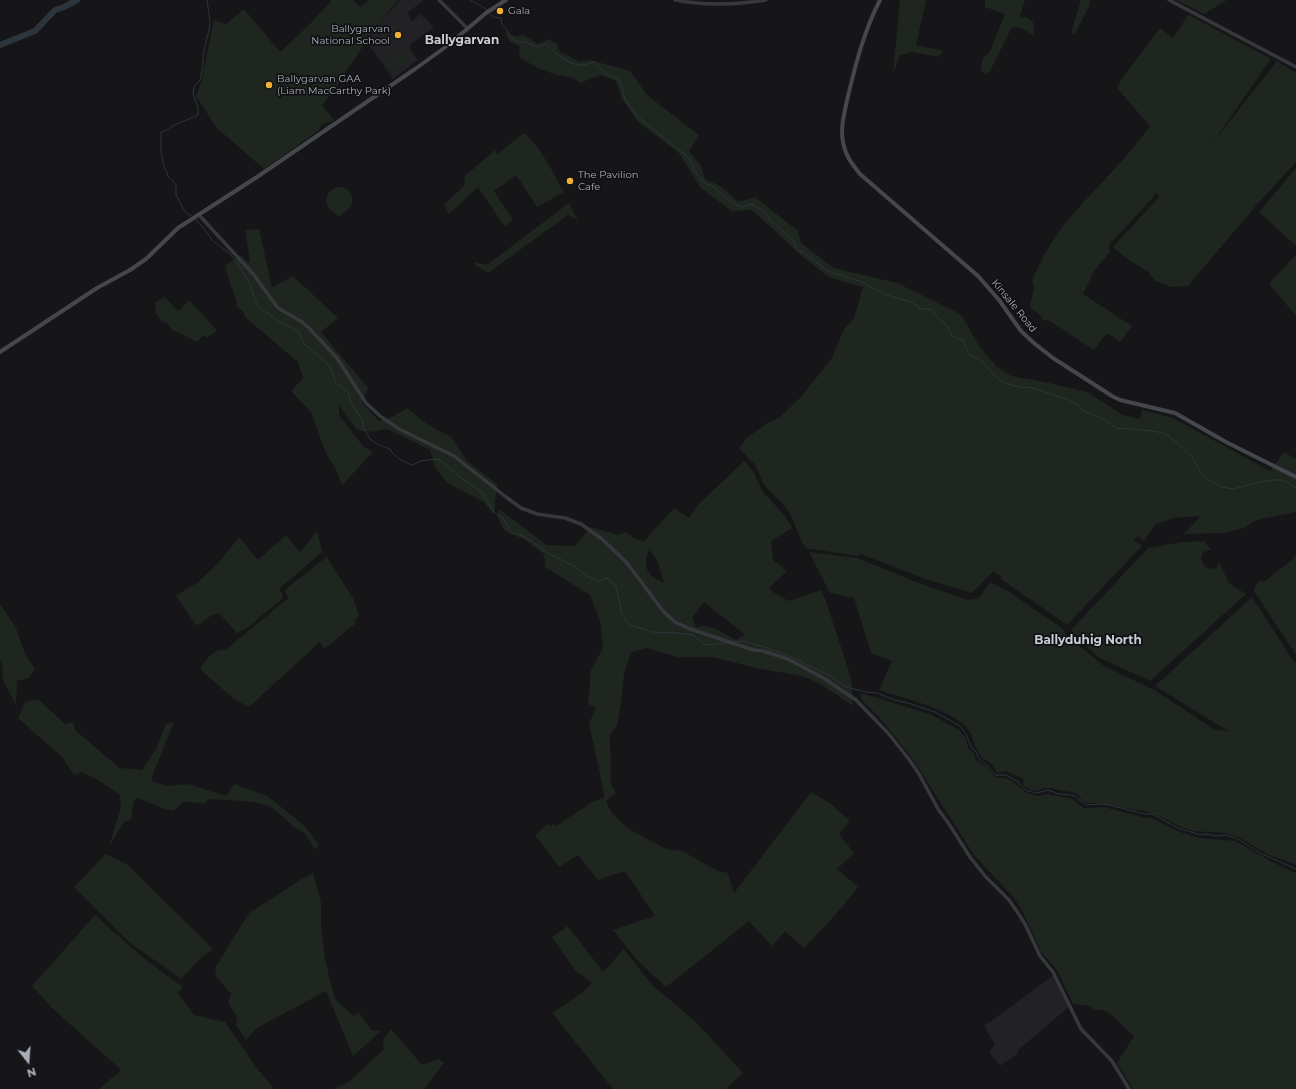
<!DOCTYPE html>
<style>
body{margin:0}
#map{position:relative;width:1296px;height:1089px;overflow:hidden;background:#161618;font-family:Montserrat,sans-serif}
canvas{display:block}
.north{position:absolute;left:8px;top:1041px;width:40px;height:40px;-webkit-text-stroke:3px #111113;paint-order:stroke;rotate:163deg;font-size:11px;font-weight:700;line-height:16px;text-align:center;color:#a8adb8}
.north::after{content:'';display:block;margin:auto;width:14px;height:18px;background:#a8adb8;clip-path:polygon(50% 0,100% 100%,50% 72%,0 100%)}
</style>
<div id="map">
<canvas width="1296" height="1089"></canvas>
<div class="north">N</div>
</div>
<script>
const ctx = document.querySelector('canvas').getContext('2d');
ctx.lineJoin = 'round';
function fillPath(path, color) {
  ctx.fillStyle = color;
  ctx.fill(path, 'evenodd');
}
function trace(path, color, width, dash) {
  ctx.strokeStyle = color;
  ctx.lineWidth = width;
  ctx.lineCap = dash ? 'butt' : 'round';
  ctx.setLineDash(dash || []);
  ctx.stroke(path);
}
function label(font, color, halo, rows, align = 'center') {
  ctx.font = font + ' Montserrat,sans-serif';
  ctx.lineWidth = 3.5;
  ctx.setLineDash([]);
  ctx.textBaseline = 'middle';
  ctx.strokeStyle = halo;
  ctx.fillStyle = color;
  for (const [text, x, y, turn = 0] of rows) {
    ctx.save();
    ctx.translate(x, y);
    ctx.rotate((+turn || 0) * Math.PI / 180);
    ctx.textAlign = isNaN(turn) ? turn : align;
    if (halo) ctx.strokeText(text, 0, 0);
    ctx.fillText(text, 0, 0);
    ctx.restore();
  }
}
const built = new Path2D(`
 M400 0H424L407 13 412 21 421 14 434 27 411 44 410 47 411 50 418 60 393 79 367 42 378 24Z
 M1054 975 1070 1006 1018 1050V1053L1000 1066 989 1052 995 1045 984 1026Z`);
const green = new Path2D(`
 M332 0H353L361 7 369 0H398L378 24 339 82 336 88 322 105 334 120 333 121C325 123 322 122 319 130L264 169 216 127 196 96 201 82 214 20 226 24 244 9 280 52 310 24Z
 M900 0H926L916 45 944 51 938 57 912 52 900 55 893 74Z
 M985 0H1025L1020 15 1022 18 1025 16 1033 22 1035 36 1019 27H1012L990 71 985 74 980 70 983 58 990 51 1005 14 985 7Z
 M1081 0H1090L1089 7 1075 33H1071Z
 M1176 0H1227L1204 14Z
 M1188 15 1191 16 1271 59 1211 145 1277 61 1296 73V162L1253 209 1188 286 1171 287 1155 281 1149 273 1126 258 1113 247 1159 197 1157 193 1109 245 1110 252 1094 271 1083 294 1132 326 1120 342 1107 333 1094 350 1050 321 1043 320 1041 316 1030 307 1034 287 1032 280C1042 259 1052 238 1068 220 1095 188 1126 160 1150 126L1117 88 1123 77 1160 28 1173 38Z
 M505 33 519 37 522 34 538 44 549 39 557 44 560 52 580 62 590 60 630 71 647 95 699 135 689 151 701 166 705 179 720 186 738 202 755 197 798 231 801 243 834 268 897 283 960 314 965 321 979 346 996 366 1011 376 1045 382 1087 392 1123 415 1140 419 1142 410 1173 418 1270 471 1284 452 1296 459V512L1256 520 1244 528 1224 533 1184 534 1201 516 1173 518 1155 525 1144 541 1138 536 1134 540 1142 546 1067 625 1001 579V576L993 571 972 593 922 578 861 554 858 556 810 549 806 548 803 544 791 516 785 506 766 487 763 483 756 466 739 448 747 438 767 423 780 417 800 398 832 358 844 329 854 318 863 287 850 284 827 276 801 255 752 210 731 211 700 187 679 153 638 122 622 99 616 81 600 75 580 83C571 75 564 77 554 74 541 70 530 64 519 57L520 46 510 42Z
 M400 53 407 62 400 67 394 57Z
 M392 58 398 68 392 72 385 63Z
 M524 133C540 145 554 175 564 192L537 207 516 175 494 191 513 220 505 227 478 187 449 214 444 205 465 185 464 177 495 150 497 154Z
 M1296 168V246L1259 212Z
 M337 187C347 186 356 195 351 206 348 210 342 214 338 217 336 212 332 212 329 208 323 199 328 190 337 187Z
 M569 203 578 220 568 215 488 273 474 264 475 262 487 265Z
 M259 229 272 287 293 276 338 318 321 332 368 388 362 403 379 421 392 417 407 408 427 424 451 437 467 461 497 484 494 515 484 502 447 483 435 467 430 450 387 429 370 432 357 430 339 405V415L363 446 373 452 342 485 336 470 325 451 311 412 291 391 303 378 298 362 245 317 243 311 237 307 236 299 231 286 225 266 241 255 248 263 250 261 245 230Z
 M1296 255V316L1270 285 1271 281Z
 M165 297 178 311 188 302 190 301 217 330 207 338 203 335 197 342 171 329 167 323 161 321 156 313 155 302Z
 M744 461 753 471 763 492 785 516 792 528 771 541 773 560 787 571 769 588 776 594 789 601 821 590 826 601 851 678 853 706 822 685 808 678 796 675 761 669 712 657H678L647 648 631 652 624 674 621 704 617 726 610 734 611 785 616 793 606 801 611 812 629 829 666 849 682 851 718 871 728 873 734 893 811 792 831 804 850 821 839 834 854 853 837 869 858 887 837 913 804 948 785 931 772 946 749 921 666 987 637 960 613 930 655 916 625 871 598 880 578 855 559 867 535 835 548 824 550 826 554 824 556 826 592 802 605 797 589 724 596 707 588 704 591 670 603 648 600 621 590 595 545 567 544 554 525 540 505 531 497 516 499 509 547 545 575 546 591 527 618 535 626 532 635 539 641 540 643 542 674 508 689 518 698 505ZM649 550 657 560 664 583C647 575 642 568 649 550ZM704 602 745 635 736 640 716 629 706 626 696 627 692 618Z
 M317 531 322 552 279 589 282 594V599L247 628 237 633 219 613 212 615 198 625H196L176 596 198 582 217 564 238 539 240 538 258 560 286 535 300 552Z
 M1204 541 1211 550 1204 551 1201 556 1202 563 1208 569 1216 568 1219 562 1229 583 1246 594 1150 681 1098 657 1071 630 1148 548 1182 542Z
 M809 552 857 558 919 583 968 600 979 598 990 582 1008 591 1063 629 1067 636 1104 666 1156 691 1215 730 1228 731 1155 686 1252 597 1294 662H1296V865L1287 861 1269 855 1238 837 1225 833 1192 831 1179 826 1160 816 1144 811 1098 803H1087L1082 801 1077 793C1068 792 1060 790 1051 788 1038 787 1038 796 1023 785L1024 779 1006 771 997 773 992 764 981 757C979 752 976 748 974 743 972 740 972 735 970 732 957 710 902 698 879 690L892 661 871 653 854 598 830 593Z
 M1296 554V655L1254 591 1255 587 1259 581H1265L1294 558Z
 M327 557 354 600 359 616 355 620V624L324 649 320 642 249 707 234 699 202 671 201 667C207 659 214 648 225 650L286 600H289L285 590 325 558Z
 M0 604 16 628 25 654 35 669 29 678 17 681 16 705 3 680 2 664 0 659Z
 M860 693 875 697 932 715 959 730 965 737 969 750 974 752 975 759 987 767 996 778H1005L1015 783 1025 792 1038 796 1048 794 1072 799 1084 808 1104 807 1146 818 1150 817 1177 831 1199 838 1236 841 1272 862 1296 873V1089H1133L1117 1063 1134 1036 1108 1012 1101 1010H1094L1090 1006 1073 1004 1057 970 1041 952 1022 910 1013 897 974 855 912 758 879 717 862 700Z
 M38 699 65 724 73 722 76 731 120 768 142 770 156 749 166 724 174 722 153 774 152 781 167 786 188 784 226 796 234 784 267 796 304 825 319 845 315 850 305 833C291 828 283 814 270 807 258 800 224 800 208 799L206 803 183 802 174 811 165 809 138 798 134 801 131 819 123 823 109 847 121 807 120 795 98 780 81 772 74 775 62 757 18 718 25 702Z
 M106 854 128 865 213 949 203 956 181 979 129 942 74 887Z
 M313 873 321 903V924L325 960 335 999 354 1016 359 1012 371 1030 381 1031 353 1056 326 991 257 1028 246 1040 236 1025 237 1017 228 1002 231 994 216 976 215 968 249 913 300 880Z
 M95 915C122 940 150 964 180 985L183 986 178 993 194 1015 225 1022 256 1067 274 1089H99L121 1070 52 1008 32 986Z
 M568 926 603 972 624 949 651 984 695 1021 743 1073 726 1089H613L552 1013 583 992 592 983 575 970 552 937Z
 M391 1029 422 1065 439 1059 444 1063 424 1089H334L350 1081 384 1049 383 1040Z`);
const stream = new Path2D(`
 M470 0C475 3 484 7 487 10
 M489 13 493 17 501 18 502 25 507 30 509 35 515 41 528 43 537 47 546 44C555 52 566 64 579 65 583 66 590 63 595 62 602 72 608 76 619 79L625 99 636 115 688 157 694 169 704 183 712 186 734 204 743 207 753 204 765 213 771 221 793 240 796 249 807 255 828 271 859 281 887 295 913 303 919 308 932 310 937 317 947 326 952 336 963 340 969 355 980 359 994 375 1004 383 1023 388 1029 387 1069 400 1080 407 1085 412 1102 418 1116 428 1145 430 1164 433 1176 442 1192 457 1203 476 1221 487 1233 489 1270 480H1283L1296 488
 M192 216 185 212 176 195V186L173 181 168 177 167 172 164 167 161 151V132C167 131 170 127 176 124 183 121 191 119 198 115V107L193 93 194 87 200 80 203 65V55L209 30 210 21 207 0
 M194 218 203 227 212 240 229 253 238 263 250 284 255 300 259 307 281 323 299 332 304 344 324 360 332 370 335 382 348 392 351 404 362 419 363 427 370 439 377 444 390 449C394 457 404 462 412 465L421 461 437 459 444 463 459 476 472 486 482 492 494 512 503 518 511 532 521 535 533 542 548 553 576 567 586 576 599 581 607 578 616 586 622 615 630 625 652 632 678 633 693 635 705 645 727 643
 M734 642 743 641 761 646 787 655 830 676 846 687 866 692 877 693 894 700 908 703 935 712 960 726 966 734 971 747 977 753V756C983 764 989 765 995 775H1006L1018 782 1022 787 1028 791 1037 793 1048 790 1059 794 1071 795 1075 796 1083 803 1087 805 1101 804 1109 805 1145 814H1153L1178 828 1191 832 1200 835 1207 834 1216 836 1225 835 1236 838 1260 853 1296 869`);
const river = new Path2D(`
 M0 45 35 31 55 10 64 7 77 0`);
const tertiary = new Path2D(`
 M439 0 468 29
 M675 0C706 6 735 5 766 0
 M1169 0 1296 67
 M199 215 254 275 272 300 278 308 302 322 309 328 337 358 366 403 380 416 399 429 454 456 506 497 521 508 537 514 565 518 581 524 602 539 627 563 663 611 675 622 690 629 735 644 754 650 763 651 788 659 825 679 856 700 888 733 908 758 919 774 938 809 949 824 970 857 985 876 1009 900 1018 913 1025 924 1040 956 1053 972 1081 1029 1112 1061 1129 1089`);
const secondary = new Path2D(`
 M880 0C864 31 856 63 848 96 845 111 840 126 843 142 845 155 852 164 860 174L978 276 999 300 1021 331 1035 344 1053 358 1112 396 1120 400 1137 404 1175 413 1226 442 1296 477
 M0 352 97 288 130 270 146 259 178 228 257 177 415 69 447 46 486 13 506 0`);
const markers = [
 [500,11,4,"#f2b134"],
 [398,35,4,"#f2b134"],
 [269,85,4,"#f2b134"],
 [570,181,4,"#f2b134"]
];
const poiNames = [
 ["Gala",508,11],
 ["Ballygarvan",390,29,"right"],
 ["National School",390,41,"right"],
 ["Ballygarvan GAA",277,79],
 ["(Liam MacCarthy Park)",277,91],
 ["The Pavilion",578,175],
 ["Cafe",578,187]
];
const streetNames = [
 ["Kinsale Road",1014,306,51]
];
const quarterNames = [
 ["Ballygarvan",462,40],
 ["Ballyduhig North",1088,640]
];
fillPath(built, '#222225');
fillPath(green, '#1e261f');
trace(stream, '#2c353c', 1);
trace(river, '#2c353c', 6);
trace(tertiary, '#37383d', 3.5);
trace(secondary, '#45474d', 4);
for (const [x, y, r, color] of markers) {
  const dot = new Path2D();
  dot.arc(x, y, r, 0, 2 * Math.PI);
  ctx.fillStyle = color;
  ctx.fill(dot);
  trace(dot, '#111113', 1.5);
}
label('10px', '#a8adb8', '#111113', poiNames, 'left');
label('10px', '#a8adb8', '#111113', streetNames);
label('bold 12px', '#c9ccd4', '#111113', quarterNames);
</script>
